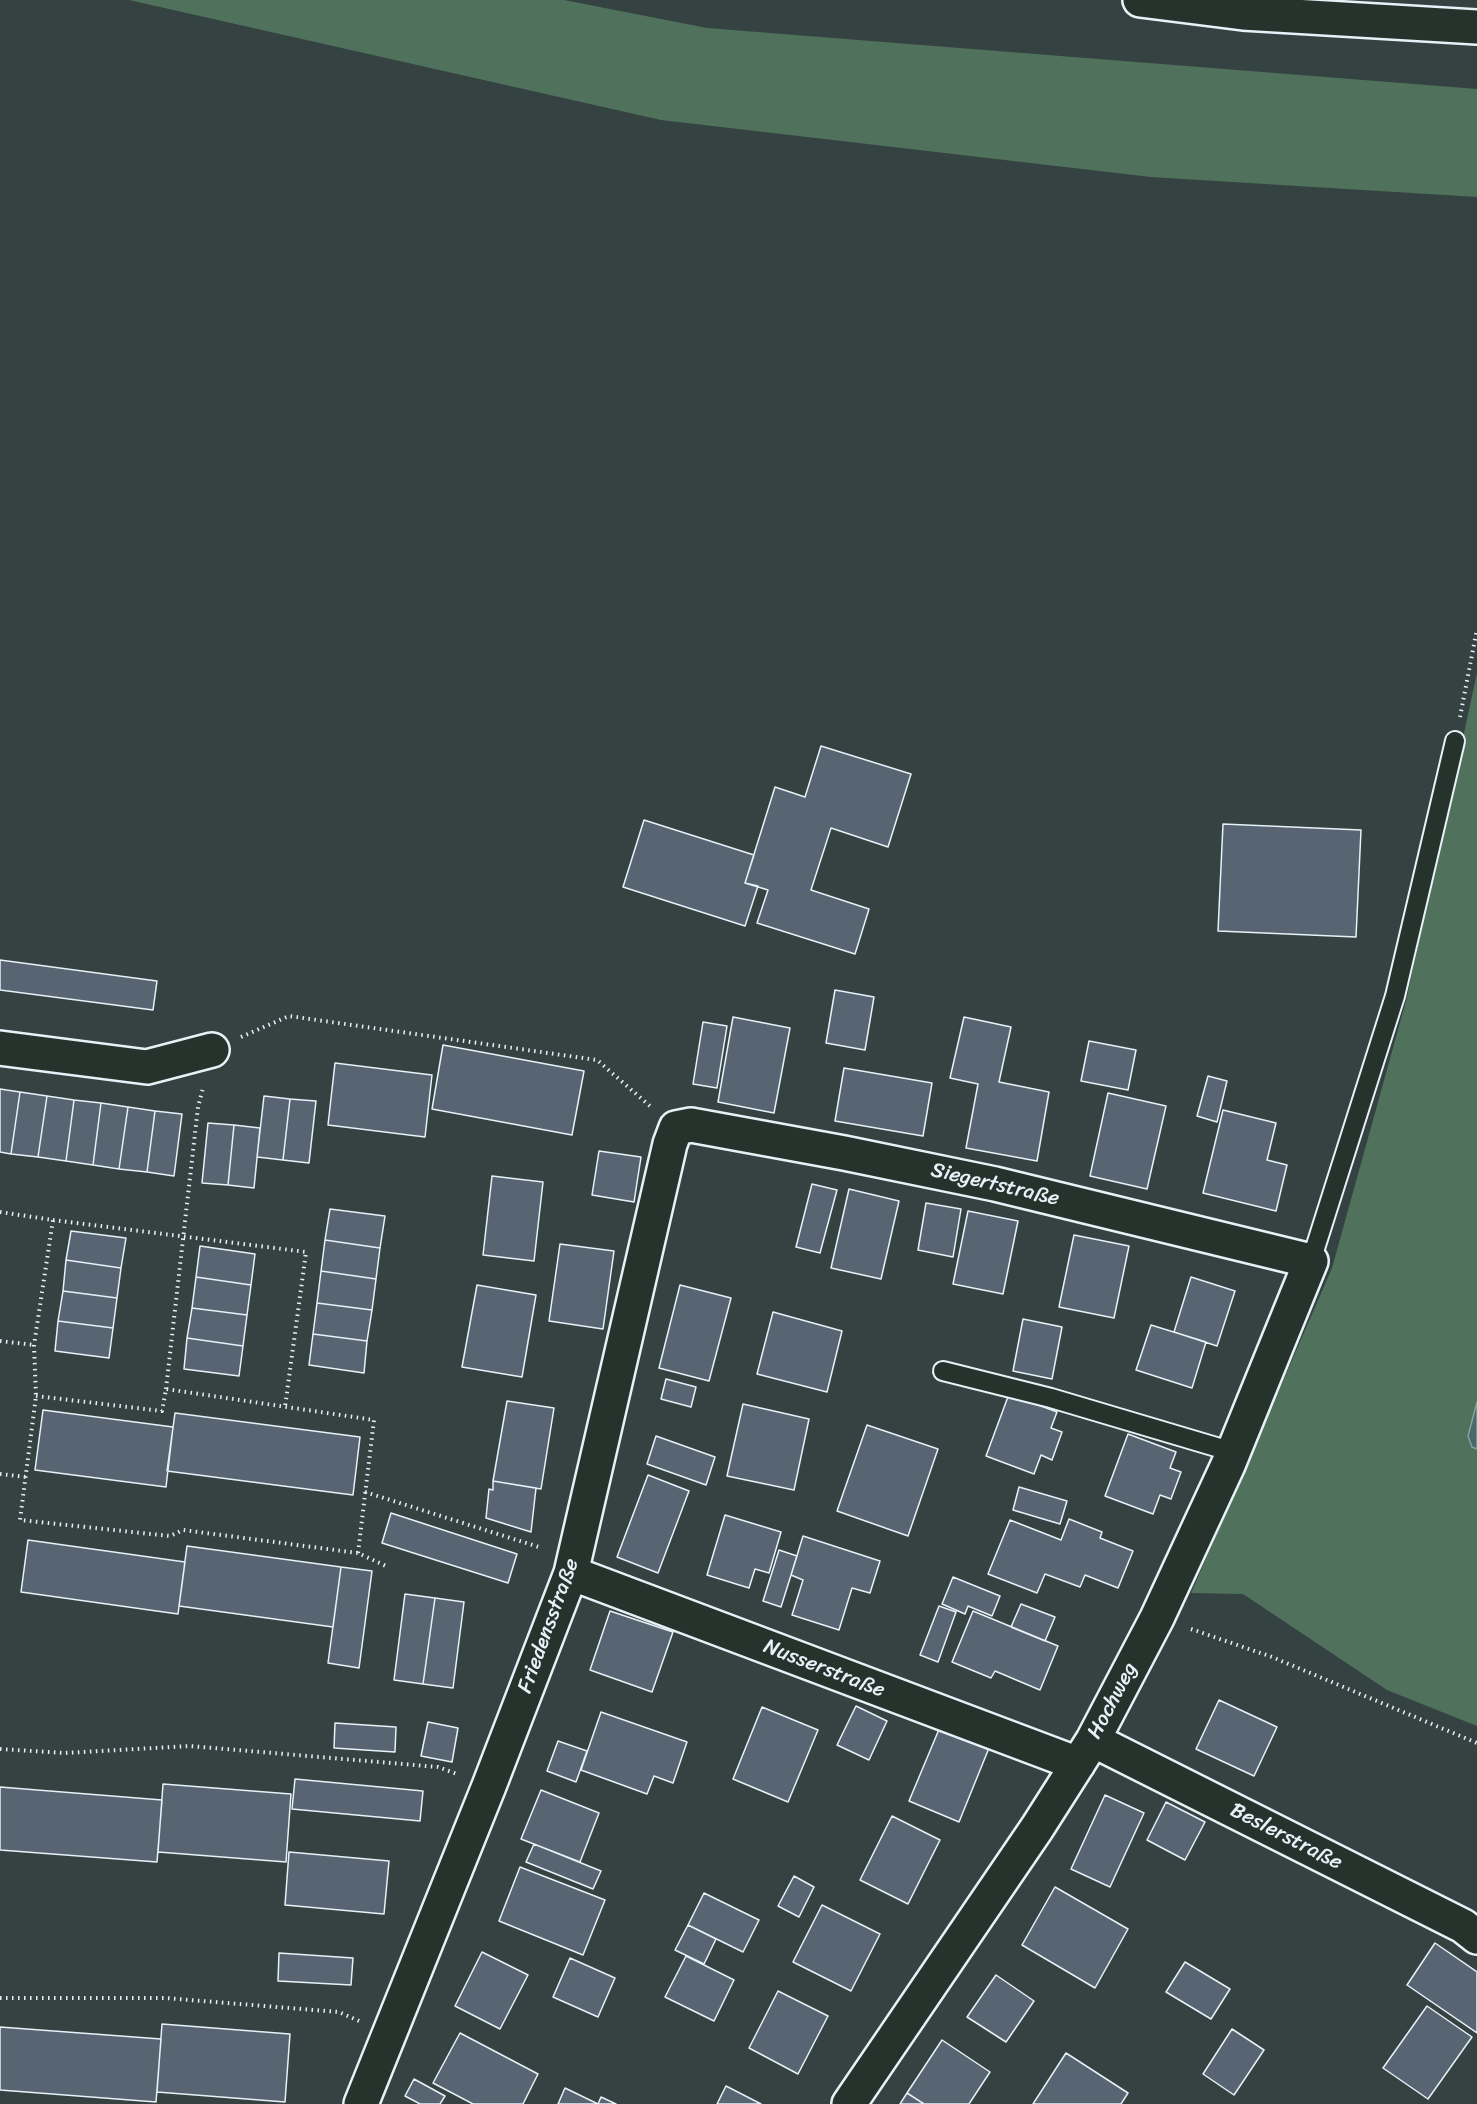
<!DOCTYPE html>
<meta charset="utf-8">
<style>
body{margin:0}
canvas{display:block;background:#354242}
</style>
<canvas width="1477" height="2104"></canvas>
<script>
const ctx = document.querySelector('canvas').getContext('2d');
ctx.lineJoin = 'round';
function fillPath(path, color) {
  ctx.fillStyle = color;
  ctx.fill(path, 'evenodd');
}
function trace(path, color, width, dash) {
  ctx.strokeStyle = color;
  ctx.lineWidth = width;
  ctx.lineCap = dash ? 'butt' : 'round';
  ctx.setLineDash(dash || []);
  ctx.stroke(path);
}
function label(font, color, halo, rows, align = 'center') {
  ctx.font = font + ' Sriracha,sans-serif';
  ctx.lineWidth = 6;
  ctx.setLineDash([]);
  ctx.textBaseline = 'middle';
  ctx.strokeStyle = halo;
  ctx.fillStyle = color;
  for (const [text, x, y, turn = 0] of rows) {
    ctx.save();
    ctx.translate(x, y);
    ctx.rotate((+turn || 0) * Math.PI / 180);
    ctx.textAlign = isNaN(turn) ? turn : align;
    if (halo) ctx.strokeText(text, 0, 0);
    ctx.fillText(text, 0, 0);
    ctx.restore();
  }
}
const green = new Path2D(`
 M129 0H564L707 28 1477 89V197L1151 177 661 120Z
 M1477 673V1726L1387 1690 1243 1594 1191 1593 1332 1268 1406 1001Z`);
const water = new Path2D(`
 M1477 1402V1449L1472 1447 1468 1436Z`);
const building = new Path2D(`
 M821 746 911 774 888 847 831 828 811 890 869 909 855 954 757 923 768 890 745 883 775 787 805 797Z
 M644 820 754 855 745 883 758 886 745 926 623 887Z
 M1223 824 1361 830 1356 937 1218 931Z
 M0 960 157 981 153 1010 0 990Z
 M835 990 874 997 865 1050 826 1043Z
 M733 1017 790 1028 774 1113 718 1102Z
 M964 1017 1011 1027 999 1082 1049 1092 1037 1161 966 1148 978 1084 950 1078Z
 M703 1022 727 1026 717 1088 693 1084Z
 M1089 1041 1136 1050 1128 1090 1081 1081Z
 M443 1045 584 1071 572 1135 432 1109Z
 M335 1063 432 1075 425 1137 328 1125Z
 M844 1068 932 1083 923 1136 835 1121Z
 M1208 1076 1227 1081 1217 1122 1197 1116Z
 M0 1089 20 1092 11 1154 0 1152Z
 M20 1092 47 1096 38 1157 11 1154Z
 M1108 1093 1166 1106 1147 1189 1090 1176Z
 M47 1096 74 1100 66 1161 38 1157Z
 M264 1096 290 1099 283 1160 257 1157Z
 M290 1099 316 1101 309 1163 283 1160Z
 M74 1100 101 1103 93 1165 66 1161Z
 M101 1103 128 1107 119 1169 93 1165Z
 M128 1107 155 1111 147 1172 119 1169Z
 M1223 1110 1276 1123 1267 1160 1287 1165 1276 1211 1203 1193Z
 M155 1111 182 1114 174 1176 147 1172Z
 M208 1123 234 1125 228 1185 202 1183Z
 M234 1125 260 1128 254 1188 228 1185Z
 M599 1151 641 1157 634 1202 592 1195Z
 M492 1176 543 1182 534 1261 483 1255Z
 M812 1184 837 1190 820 1253 796 1247Z
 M849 1189 899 1201 881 1279 831 1268Z
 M926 1203 961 1209 953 1257 918 1250Z
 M330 1209 385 1216 380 1248 325 1240Z
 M968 1211 1018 1221 1003 1294 953 1284Z
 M71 1231 126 1238 121 1268 66 1260Z
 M1074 1235 1129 1246 1114 1318 1059 1307Z
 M325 1240 380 1248 376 1279 321 1271Z
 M560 1244 614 1251 603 1329 549 1321Z
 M200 1246 255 1254 251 1285 196 1277Z
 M66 1260 121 1268 117 1298 63 1291Z
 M321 1271 376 1279 372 1310 317 1303Z
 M196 1277 251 1285 247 1315 192 1308Z
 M1191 1277 1235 1291 1217 1346 1174 1332Z
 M477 1285 536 1295 522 1377 462 1367Z
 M680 1285 731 1298 709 1381 659 1368Z
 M63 1291 117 1298 113 1328 58 1321Z
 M317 1303 372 1310 367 1341 313 1334Z
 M192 1308 247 1315 243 1346 187 1338Z
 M773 1312 842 1331 827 1392 757 1374Z
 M1023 1319 1062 1327 1052 1379 1013 1371Z
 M58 1321 113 1328 109 1358 55 1351Z
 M1151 1325 1206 1342 1192 1388 1136 1370Z
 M313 1334 367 1341 364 1373 309 1365Z
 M187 1338 243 1346 239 1376 184 1369Z
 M666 1379 696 1387 691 1407 661 1399Z
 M1009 1394 1057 1412 1051 1428 1062 1432 1052 1460 1041 1455 1034 1474 986 1456Z
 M507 1401 554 1408 541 1489 493 1481Z
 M743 1404 809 1419 794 1490 727 1476Z
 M43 1410 173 1427 166 1487 35 1470Z
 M175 1413 360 1437 353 1495 167 1471Z
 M867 1425 938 1449 908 1536 837 1511Z
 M1128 1434 1176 1452 1170 1468 1181 1472 1171 1499 1160 1495 1153 1514 1105 1496Z
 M656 1436 715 1457 706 1485 647 1464Z
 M648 1475 689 1491 658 1573 617 1557Z
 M493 1481 536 1488 531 1532 486 1518 489 1489 493 1490Z
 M1019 1487 1067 1501 1060 1524 1013 1510Z
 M391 1513 517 1554 508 1583 382 1543Z
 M725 1515 781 1532 769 1573 755 1569 749 1588 707 1575Z
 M1069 1519 1102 1532 1100 1538 1133 1551 1118 1588 1085 1575 1080 1587 1045 1574 1037 1593 988 1574 1010 1520 1061 1540Z
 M803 1536 880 1561 870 1593 852 1588 839 1630 792 1615 803 1580 791 1575Z
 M28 1540 185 1562 178 1614 21 1592Z
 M187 1546 341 1567 333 1627 179 1606Z
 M779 1550 797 1556 781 1607 763 1601Z
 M341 1567 372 1571 359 1668 328 1663Z
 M953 1577 1000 1596 992 1616 968 1606 965 1614 942 1604Z
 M405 1594 435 1598 423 1684 394 1680Z
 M435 1598 464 1602 453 1688 423 1684Z
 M1021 1604 1055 1617 1045 1641 1011 1627Z
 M939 1606 956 1612 938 1662 920 1655Z
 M610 1611 673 1632 652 1692 590 1670Z
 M973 1611 1058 1646 1040 1690 995 1671 991 1678 952 1662Z
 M1219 1700 1277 1727 1254 1776 1196 1749Z
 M856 1706 887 1721 869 1760 837 1745Z
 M762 1707 818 1730 788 1802 733 1779Z
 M601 1712 687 1742 673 1783 654 1776 647 1794 581 1770Z
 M428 1722 458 1728 452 1762 421 1756Z
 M335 1723 396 1727 395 1752 334 1748Z
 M940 1727 989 1748 959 1822 909 1801Z
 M558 1741 587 1751 576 1782 547 1771Z
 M295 1779 423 1791 420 1821 292 1809Z
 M163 1784 291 1794 286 1862 158 1852Z
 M0 1787 162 1800 157 1862 0 1850Z
 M541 1790 599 1813 580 1862 521 1839Z
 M1105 1795 1144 1813 1110 1887 1071 1869Z
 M1166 1802 1205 1822 1185 1860 1147 1840Z
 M892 1816 940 1840 908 1904 860 1880Z
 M534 1844 601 1871 593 1889 526 1862Z
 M289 1852 389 1861 384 1914 285 1905Z
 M520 1867 605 1900 583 1955 499 1921Z
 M794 1876 814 1887 799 1917 778 1906Z
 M1055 1887 1128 1929 1095 1988 1022 1945Z
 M704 1893 759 1920 743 1952 688 1925Z
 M822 1905 880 1934 851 1991 793 1962Z
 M688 1925 716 1939 704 1964 675 1950Z
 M1435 1943 1477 1972V2033L1407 1985Z
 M482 1952 528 1975 500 2029 455 2006Z
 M279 1953 353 1958 351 1985 278 1981Z
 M686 1956 734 1980 714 2021 665 1997Z
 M570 1958 615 1978 598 2017 553 1997Z
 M1185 1962 1230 1989 1211 2019 1166 1992Z
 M996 1975 1034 2001 1006 2042 967 2017Z
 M778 1991 828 2016 798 2074 749 2048Z
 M1427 2006 1472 2037 1428 2099 1383 2068Z
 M162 2024 290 2034 285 2102 157 2092Z
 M0 2027 161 2039 156 2102 0 2090Z
 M1232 2029 1264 2050 1234 2095 1203 2074Z
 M460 2033 538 2074 523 2104H473L433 2083Z
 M942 2040 990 2072 969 2104H924L907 2093Z
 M1066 2053 1128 2093 1121 2104H1033Z
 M414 2079 445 2096 440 2104H420L405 2096Z
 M726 2086 761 2104H717Z
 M565 2088 598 2104H558Z
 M907 2093 924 2104H900Z
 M601 2097 616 2104H598Z`);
const path = new Path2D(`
 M1460 717 1477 629
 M241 1037 289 1016 597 1060 650 1106
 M0 1212 53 1220 34 1345 36 1396 20 1520 170 1536 183 1530 358 1553 388 1567
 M53 1220 306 1252 285 1407
 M0 1341 34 1345
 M166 1389 198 1107 203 1088
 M36 1396 162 1411 166 1389 374 1420 358 1553
 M0 1474 26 1477
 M365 1492 542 1548
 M1191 1629 1272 1657 1477 1743
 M0 1749 64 1753 190 1746 438 1767 457 1774
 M0 1998H165L339 2012 359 2021`);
const lane = new Path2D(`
 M1311 1261 1395 996 1455 741
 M943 1371 1051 1398 1233 1452`);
const street = new Path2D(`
 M0 1048 147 1067 212 1050
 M571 1573 1078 1764
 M1093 1740 1463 1926 1477 1937
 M361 2104 489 1786 571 1573 670 1144 676 1128 691 1125 844 1153 995 1184 1311 1261 1228 1465 1157 1618 1093 1740 1037 1828 849 2104`);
const highway = new Path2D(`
 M1140 0 1243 13 1477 27`);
const streetNames = [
 ["Siegertstraße",995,1185,13],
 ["Friedensstraße",549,1626,-70],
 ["Nusserstraße",824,1669,21],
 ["Hochweg",1113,1701,-62],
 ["Beslerstraße",1286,1837,27]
];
fillPath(green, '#50715b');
fillPath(water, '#466a6a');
trace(water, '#87a0a3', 1.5);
fillPath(building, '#576572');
trace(building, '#e8f1f8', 1.5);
trace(lane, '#e8f1f8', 22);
trace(street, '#e8f1f8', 38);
trace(highway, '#e8f1f8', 38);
trace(path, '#e8f1f8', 4, [1.5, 4.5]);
trace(lane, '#26332d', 18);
trace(street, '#26332d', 33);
trace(highway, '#26332d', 33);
label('21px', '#e8f1f8', '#26332d', streetNames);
</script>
